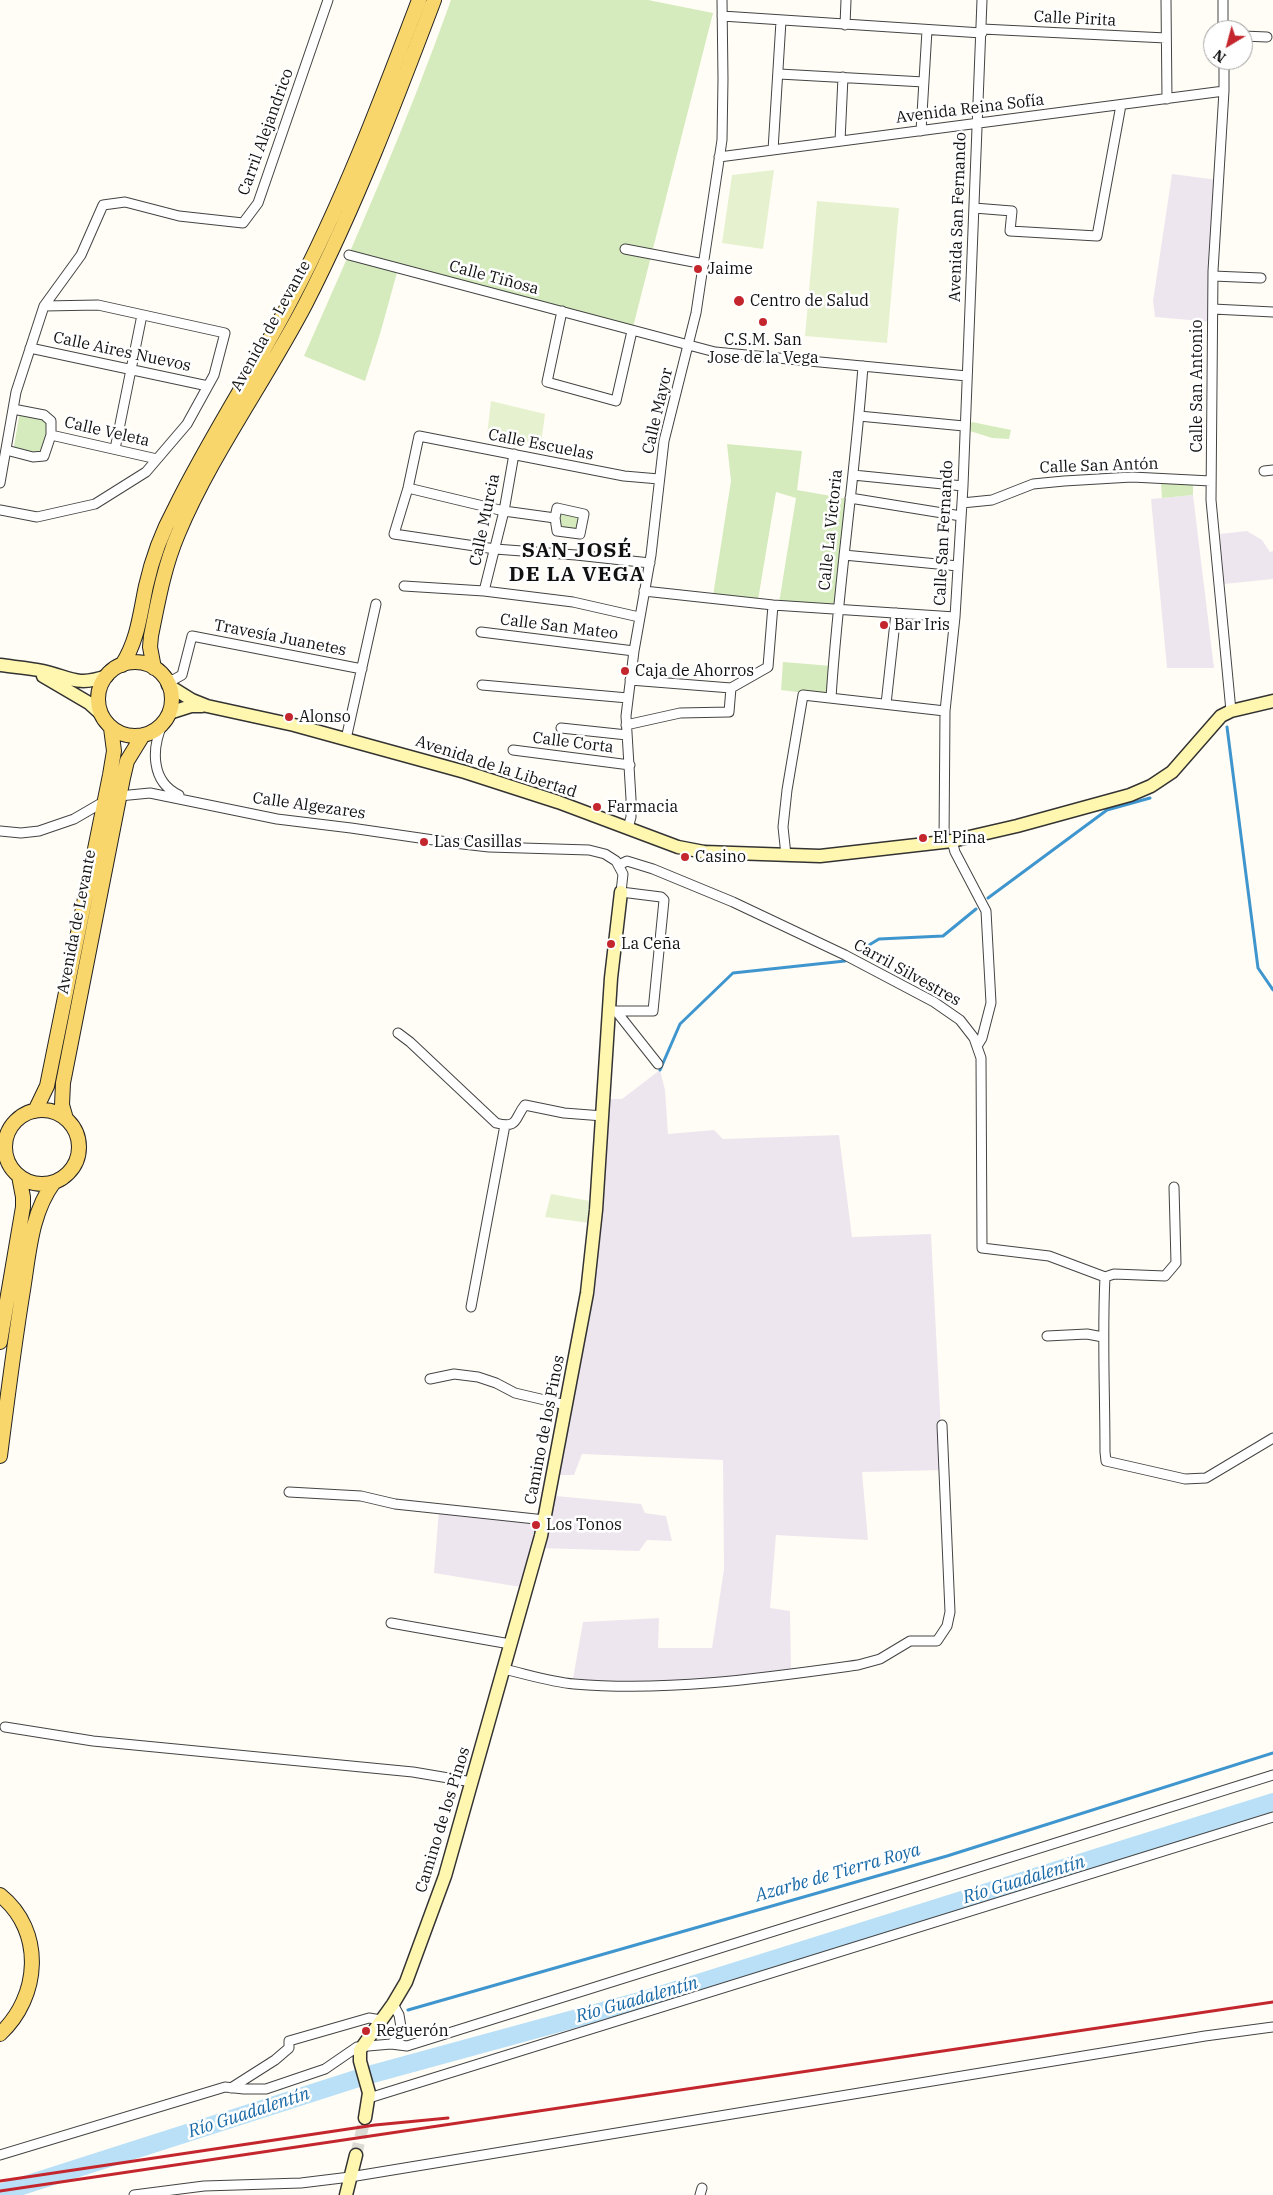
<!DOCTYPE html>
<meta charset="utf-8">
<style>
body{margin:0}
#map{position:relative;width:1273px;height:2195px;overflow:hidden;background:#fffdf5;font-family:"IBM Plex Serif",serif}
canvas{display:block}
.north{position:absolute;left:1203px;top:20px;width:50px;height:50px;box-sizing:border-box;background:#fff;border:1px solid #a0a0a0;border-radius:50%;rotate:217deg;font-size:14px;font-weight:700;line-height:20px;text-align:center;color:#111}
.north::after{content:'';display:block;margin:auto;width:18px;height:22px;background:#c4262e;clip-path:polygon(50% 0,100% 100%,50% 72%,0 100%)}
</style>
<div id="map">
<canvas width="1273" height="2195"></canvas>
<div class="north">N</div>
</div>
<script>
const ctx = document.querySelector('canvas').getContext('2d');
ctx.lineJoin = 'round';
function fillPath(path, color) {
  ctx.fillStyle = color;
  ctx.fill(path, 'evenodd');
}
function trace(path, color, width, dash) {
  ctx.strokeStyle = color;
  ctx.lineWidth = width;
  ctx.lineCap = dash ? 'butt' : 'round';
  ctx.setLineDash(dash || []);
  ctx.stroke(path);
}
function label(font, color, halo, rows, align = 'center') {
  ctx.font = font + ' "IBM Plex Serif",serif';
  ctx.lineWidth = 5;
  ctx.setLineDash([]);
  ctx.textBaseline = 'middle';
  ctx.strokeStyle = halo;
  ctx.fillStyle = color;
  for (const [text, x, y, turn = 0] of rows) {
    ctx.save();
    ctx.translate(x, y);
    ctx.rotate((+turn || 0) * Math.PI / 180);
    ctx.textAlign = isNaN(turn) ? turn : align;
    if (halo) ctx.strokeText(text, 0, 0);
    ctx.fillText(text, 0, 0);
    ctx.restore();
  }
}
const industrial = new Path2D(`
 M1172 174 1218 180 1213 322 1155 317 1153 301Z
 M1193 495 1214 668H1167L1151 499Z
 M1247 531 1262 540 1270 552 1273 551V579L1224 584 1220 534Z
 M660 1070 665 1090 668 1134 714 1130 723 1139 839 1135 852 1237 931 1234 943 1470 862 1472 868 1540 776 1535 770 1608 790 1611 791 1669 722 1682 572 1684 583 1622 659 1618 658 1648H712L724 1569 723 1460 582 1454 574 1475H559L556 1496 641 1504 645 1513 666 1516 672 1541 647 1540 639 1551 538 1548 527 1588 434 1573 439 1509 544 1520 582 1323 604 1099H622Z`);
const green = new Path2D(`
 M451 0H648L713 13 632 331 398 269 380 334 365 381 304 356C356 239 408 121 451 0Z
 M20 411 51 421 44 456 13 452Z
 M972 422 1011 430 1009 439 992 438 970 431 968 426Z
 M727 444 802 451 797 490 848 499 837 608 779 603 796 498 776 492 758 600 713 596 731 481Z
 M1161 483 1193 484V495L1162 498Z
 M559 510 582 515 579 529 576 530 557 526Z
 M783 662 832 666 829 696 781 690Z`);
const pitch = new Path2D(`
 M774 170 763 249 722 243 732 175Z
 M817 201 899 208 887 343 805 336Z
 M491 401 545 414 541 444 487 435Z
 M551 1194 590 1201V1223L545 1217Z`);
const stream = new Path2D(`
 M1227 727 1258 968 1273 990
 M988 898 1107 810 1150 798
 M869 945 879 939 943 936 976 909
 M660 1070 680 1024 733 973 845 961
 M408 2010 947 1856 1273 1753`);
const river = new Path2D(`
 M0 2193 365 2076 647 1999 1273 1802`);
const secondaryTunnel = new Path2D(`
 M356 2155 365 2118`);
const street = new Path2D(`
 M1166 0 1167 99
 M1223 0V30
 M722 16 982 33
 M845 25 846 0
 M982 29 1166 38
 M1243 36 1267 37
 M1224 60V91L1213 271 1211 500 1231 711
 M779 74 924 82
 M921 131 927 30
 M840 141 843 77
 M773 150 781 21
 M719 157 1224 91
 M974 208 1012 211 1010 231 1097 236 1121 105
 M625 249 704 264
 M349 255 715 352 967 376
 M1213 276 1261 278
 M1213 309 1273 312
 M562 311 547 382 616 401 632 331
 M30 348 208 386
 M859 416 964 426
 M51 435 157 459
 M115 449 142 315
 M6 450 33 457 44 456 51 435V421L44 415 13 409
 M1264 471 1273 470
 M853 475 963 486
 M0 483 16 392 44 306 81 255 103 205 125 202 179 216 243 223 258 203 328 0
 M408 488 504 511 555 518
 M850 498 961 516
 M962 503 992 500 1033 484 1064 481 1132 477 1211 481
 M557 508 584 514 580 534 557 531 555 518Z
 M0 510 37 517 95 504 146 472 187 424 214 375 225 333 98 305 44 306
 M844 555 958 566
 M650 563 576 555 495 549 394 534 408 488 419 436 624 476 659 479
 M404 586 484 591 573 602 639 617
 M484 591 504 511 514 454
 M644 591 773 605 955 617
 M481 632 634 651
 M164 678 173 680 182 675 192 636 362 669
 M630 680 731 688 768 667 773 605
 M482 685 628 698
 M831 698C838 587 855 477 863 366
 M886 704 896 613
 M163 723C151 749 151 782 179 795
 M626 725 680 713 729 712 731 688
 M561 728 627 735
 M346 739 376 604
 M513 750 630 765
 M628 828 631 817V799L626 716 634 651 651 555 664 441 696 313 722 140 723 79 722 0
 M0 831 21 833 39 831 74 819 105 801 119 796 150 793 277 819 351 828 454 843 489 847 589 850 605 854 616 861 623 874 621 892 661 897 664 900 653 1011H616
 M952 841 955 852 986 911 991 1003 982 1038 977 1046
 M944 842 945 711 955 617 963 486 982 0
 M786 855 783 827 787 790 803 695 945 711
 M619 865 627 861 653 869 733 902 845 955 934 1002 960 1020 974 1038 981 1058 982 1248 1049 1256 1105 1277
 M612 1010 616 1011 658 1064
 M398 1033 410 1042 496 1123C519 1129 514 1118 525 1105L564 1113 603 1116
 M1105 1277C1102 1335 1105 1393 1105 1452L1106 1461 1185 1479 1206 1478 1273 1438
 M1105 1277 1114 1274 1165 1276 1176 1263 1174 1187
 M471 1307 505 1125
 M1047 1336 1087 1334 1103 1337
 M430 1379 454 1374 478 1377 496 1383 515 1393 566 1405
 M289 1492 361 1496 395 1504 545 1520
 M391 1623 510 1644
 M503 1669C526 1674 551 1682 574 1684 669 1692 764 1678 858 1665L880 1659 910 1641H937L947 1626 950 1612 942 1425
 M5 1727 93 1741 413 1772 472 1782
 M391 2044 407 2046 1273 1775
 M231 2088 275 2060 289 2048V2041L369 2018 381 2020
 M369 2098 1273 1817
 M0 2155 225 2087 244 2089H266L325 2069 357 2047 391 2044 397 2039 401 2027 399 2015 393 2004
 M134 2195 204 2186 301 2183 350 2177 1205 2036 1273 2027
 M700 2195 702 2188`);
const secondary = new Path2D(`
 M0 665C14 667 29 668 43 671 70 677 76 687 107 676
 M43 676 89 703 100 713
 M168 685 192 700 207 706 294 725 465 772 558 802 678 847 704 852 820 856 952 841 1017 826 1130 795 1151 786 1172 772 1221 716 1231 711 1273 701
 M169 713 191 706H202
 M365 2118 369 2093 360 2061V2050L393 2004 406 1982 445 1876 541 1536 587 1293 596 1210 611 978 621 892
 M346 2195 356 2155`);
const primary = new Path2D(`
 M98 699a37 37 0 1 1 74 0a37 37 0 1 1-74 0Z
 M122 665C138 640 140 614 146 586 152 559 162 532 175 508 211 435 256 368 293 296 343 201 381 100 419 0
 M154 668 150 647 151 636C158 601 164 567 178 534 211 455 266 380 306 303 356 205 395 103 434 0
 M5 1147a37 37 0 1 1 74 0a37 37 0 1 1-74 0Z
 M35 1111 47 1086 110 775 114 751 111 728
 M66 1119 62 1105 63 1083 123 778 127 761 143 735
 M0 1342 23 1207V1197L19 1176
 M0 1456C7 1401 14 1345 23 1290 29 1253 31 1213 54 1182
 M0 1895C45 1931 40 1997 0 2034`);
const rail = new Path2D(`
 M0 2181 375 2125 448 2118
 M0 2191 1273 2002`);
const markers = [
 [698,269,5,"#c4262e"],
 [739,301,6,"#c4262e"],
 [763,322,5,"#c4262e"],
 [884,625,5,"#c4262e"],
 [625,671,5,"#c4262e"],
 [289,717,5,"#c4262e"],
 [597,807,5,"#c4262e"],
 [923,838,5,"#c4262e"],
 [424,842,5,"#c4262e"],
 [685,857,5,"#c4262e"],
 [611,944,5,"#c4262e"],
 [536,1525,5,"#c4262e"],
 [366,2031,5,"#c4262e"]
];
const streetNames = [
 ["Calle Pirita",1075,19,3],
 ["Avenida Reina Sofía",970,109,-7],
 ["Carril Alejandrico",266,132,-70],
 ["Avenida San Fernando",958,217,-88],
 ["Calle Tiñosa",494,278,15],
 ["Avenida de Levante",271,326,-61],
 ["Calle Aires Nuevos",122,352,12],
 ["Calle San Antonio",1197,386,-90],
 ["Calle Mayor",658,411,-77],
 ["Calle Veleta",107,432,13],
 ["Calle Escuelas",541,445,11],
 ["Calle San Antón",1099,466,-2],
 ["Calle Murcia",485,520,-78],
 ["Calle La Victoria",831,530,-84],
 ["Calle San Fernando",944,533,-87],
 ["Calle San Mateo",559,627,7],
 ["Travesía Juanetes",280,638,11],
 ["Calle Corta",573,743,7],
 ["Avenida de la Libertad",496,767,18],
 ["Calle Algezares",309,806,8],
 ["Avenida de Levante",77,922,-79],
 ["Carril Silvestres",907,973,29],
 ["Camino de los Pinos",545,1430,-79],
 ["Camino de los Pinos",443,1820,-73]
];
const poiNames = [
 ["Jaime",708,269],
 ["Centro de Salud",750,301],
 ["C.S.M. San",763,340,"center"],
 ["Jose de la Vega",763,358,"center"],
 ["Bar Iris",894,625],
 ["Caja de Ahorros",635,671],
 ["Alonso",299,717],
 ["Farmacia",607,807],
 ["El Pina",933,838],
 ["Las Casillas",434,842],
 ["Casino",695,857],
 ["La Ceña",621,944],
 ["Los Tonos",546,1525],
 ["Reguerón",376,2031]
];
const waterNames = [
 ["Azarbe de Tierra Roya",838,1873,-16],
 ["Río Guadalentín",1024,1880,-17],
 ["Río Guadalentín",637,2000,-16],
 ["Río Guadalentín",249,2113,-18]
];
const districtNames = [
 ["SAN JOSÉ",577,551],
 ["DE LA VEGA",577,575]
];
fillPath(industrial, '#eee6ef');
fillPath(green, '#d5ebbd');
fillPath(pitch, '#e6f2cf');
trace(stream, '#3f96cf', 3);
trace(river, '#b9e0f7', 18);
trace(secondaryTunnel, '#dbdad3', 12, [12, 6]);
trace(street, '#444', 11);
trace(secondary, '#333', 15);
trace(primary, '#222', 16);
trace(street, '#fff', 9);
trace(secondary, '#fff6b0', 12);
trace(primary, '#f9d66b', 14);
trace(rail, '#c4262e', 3);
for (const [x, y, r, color] of markers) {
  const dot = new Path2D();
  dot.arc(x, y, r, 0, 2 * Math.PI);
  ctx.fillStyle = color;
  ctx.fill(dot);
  trace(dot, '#fff', 2);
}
label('16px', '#111', '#fff', streetNames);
label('16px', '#111', '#fff', poiNames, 'left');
label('italic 18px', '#1768a6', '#fff', waterNames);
ctx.letterSpacing = '1px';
label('bold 21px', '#111', '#fff', districtNames);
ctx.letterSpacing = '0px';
</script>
